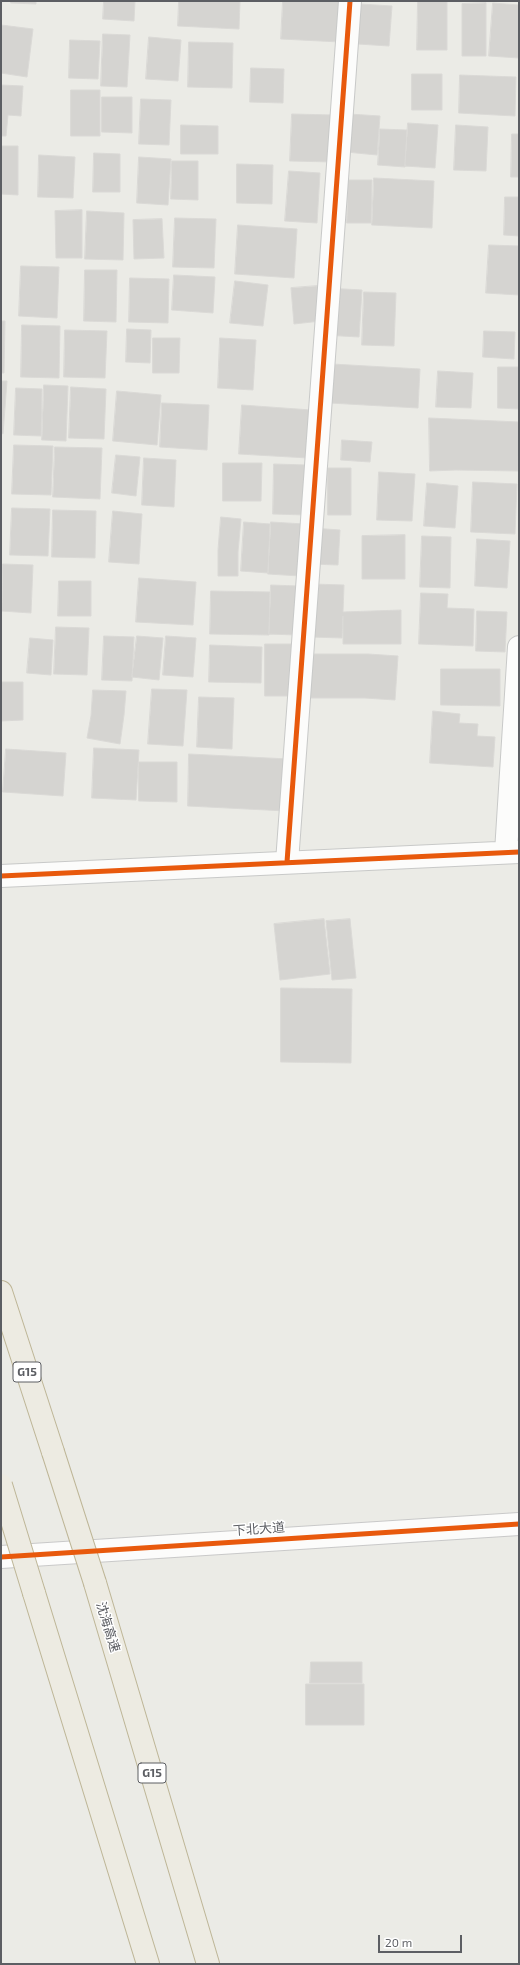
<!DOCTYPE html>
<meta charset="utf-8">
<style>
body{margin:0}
#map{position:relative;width:520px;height:1965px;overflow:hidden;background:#ebebe6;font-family:"Exo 2",sans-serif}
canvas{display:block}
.frame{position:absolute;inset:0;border:2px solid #5c5e63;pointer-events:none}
.scale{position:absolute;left:378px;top:1935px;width:84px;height:18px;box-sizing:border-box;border:2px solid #5c5e63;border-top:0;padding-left:5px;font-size:12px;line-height:14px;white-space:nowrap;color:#5c5e63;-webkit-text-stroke:3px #fff;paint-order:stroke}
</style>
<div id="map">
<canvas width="520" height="1965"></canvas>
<div class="frame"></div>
<div class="scale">20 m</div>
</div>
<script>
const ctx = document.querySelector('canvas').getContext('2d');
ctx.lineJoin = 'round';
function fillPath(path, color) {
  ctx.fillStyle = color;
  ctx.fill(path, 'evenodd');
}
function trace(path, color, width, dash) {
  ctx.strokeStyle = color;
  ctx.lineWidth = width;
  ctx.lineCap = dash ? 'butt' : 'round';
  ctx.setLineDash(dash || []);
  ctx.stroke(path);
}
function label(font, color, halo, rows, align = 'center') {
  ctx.font = font + ' "Exo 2","Noto Sans SC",sans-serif';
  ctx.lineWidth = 3;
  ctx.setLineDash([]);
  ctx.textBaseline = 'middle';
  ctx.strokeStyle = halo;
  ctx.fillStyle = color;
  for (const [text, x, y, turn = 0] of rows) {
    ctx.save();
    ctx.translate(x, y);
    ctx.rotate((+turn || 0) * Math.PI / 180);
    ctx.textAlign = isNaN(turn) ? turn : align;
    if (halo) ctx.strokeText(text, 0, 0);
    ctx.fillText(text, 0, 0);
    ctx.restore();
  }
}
const building = new Path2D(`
 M11 1H36V4L11 3Z
 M104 1H135L134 21 103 19Z
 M179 1H240L239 29 178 26Z
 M283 1H342L340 42 281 39Z
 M418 1H447V50H417Z
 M486 3V56H462V4Z
 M493 3 519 5V58L489 56Z
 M360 4 392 6 389 46 358 44Z
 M1 25 33 29 27 77 1 73Z
 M103 34 130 35 127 87 101 86Z
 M149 37 181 40 178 81 146 79Z
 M70 40 100 41 98 79 69 78Z
 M189 42 233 43 232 88 188 87Z
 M251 68 284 69 283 103 250 102Z
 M412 74H442V110H412Z
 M460 75 516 77 515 116 459 113Z
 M1 85 23 86 21 116 8 115 6 136H1Z
 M71 90H100V136H71Z
 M102 97H132V133L102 132Z
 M141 99 171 100 169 145 139 144Z
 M292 114 333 115 332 162 290 161Z
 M349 114 380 116 377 155 346 152Z
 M408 123 438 125 435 168 405 166Z
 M181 125 218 126V154H181Z
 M456 125 488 127 486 171 454 170Z
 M380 129 407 130 405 167 378 165Z
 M512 134H519V177H511Z
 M1 146H18V195L1 194Z
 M94 153 120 154V192H93Z
 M39 155 75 157 73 198 38 197Z
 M139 157 171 159 168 205 137 203Z
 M172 161H198V200L171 199Z
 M237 164 273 165 272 204 237 203Z
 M289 171 320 173 317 223 285 221Z
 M374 178 434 181 432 228 372 225Z
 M348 180H372L371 223H347Z
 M505 197H519V236L504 235Z
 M82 210V258H56L55 211Z
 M87 211 124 213 123 260 85 259Z
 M175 218 216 219 214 268 173 267Z
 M162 219 164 258 134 259 133 220Z
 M238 225 297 229 294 278 235 274Z
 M489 245 519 246V295L486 293Z
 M21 266 59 267 57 318 19 316Z
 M85 270H117L116 322 84 321Z
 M174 275 215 277 213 313 172 310Z
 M130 278 169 279 168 323 129 322Z
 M235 281 268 285 263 326 230 323Z
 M317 286 321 321 294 324 291 288Z
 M326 288 362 290 359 337 324 335Z
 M364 292 396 293 394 346 362 345Z
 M1 321H5L4 373H1Z
 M22 325 60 326 59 378 21 377Z
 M127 329 151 330 150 363 126 362Z
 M65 330 107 331 105 378 64 377Z
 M484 331 515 332 514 359 483 357Z
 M153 338H180L179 373H153Z
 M220 338 256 340 253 390 218 388Z
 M332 364 420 369 418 408 330 403Z
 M498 367H519V409L498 408Z
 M438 371 473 373 471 408 436 407Z
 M1 381H7L3 434 1 433Z
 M44 385 68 386 66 441 42 440Z
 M71 387 106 389 104 439 69 438Z
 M16 388 42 389 41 436 14 435Z
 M117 391 161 395 157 445 113 441Z
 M162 403 209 405 207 450 160 447Z
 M242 405 311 410 308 458 239 454Z
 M429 418 519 422 518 471 456 470 430 471Z
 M342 440 372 442 370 462 341 460Z
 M14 445 53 446 51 495 12 494Z
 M55 447 102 448 100 499 53 497Z
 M116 455 140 457 136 496 112 493Z
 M144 458 176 460 174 507 142 505Z
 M223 463H262L261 501H223Z
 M274 464 307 465 305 515 273 514Z
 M328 468H351V515H328Z
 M379 472 415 474 412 521 377 520Z
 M473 482 517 484 515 534 471 532Z
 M427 483 458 486 455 528 424 526Z
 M12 508 50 509 48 556 10 555Z
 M53 510 96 511 95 558 52 557Z
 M113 511 142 514 139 564 109 562Z
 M221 517 241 519 238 552V576H218V550Z
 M244 522 270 524 268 573 241 571Z
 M271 522 304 524 300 576 268 574Z
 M312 528 340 530 338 565 310 564Z
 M405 535V579H362V536Z
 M422 536 451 537 450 588 420 587Z
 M477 539 510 541 507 588 475 586Z
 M3 564 33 565 31 613 2 611Z
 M139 578 196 582 193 625 136 622Z
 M59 581H91V616H58Z
 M313 584 344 585 343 612 401 610V644H343V616L342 638 311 637Z
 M271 585 298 586 296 635 269 634Z
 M211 591 270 592 269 635 210 634Z
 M421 593 448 594 447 608 474 609 473 646 419 644Z
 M477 611 507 612 505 652 476 651Z
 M56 627 89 628 87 675 54 674Z
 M104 636 134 637 132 681 102 680Z
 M137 636 163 638 159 680 132 677Z
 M166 636 196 638 193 677 163 675Z
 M30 638 53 640 51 675 27 673Z
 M265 644H296V696H265Z
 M210 645 262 647 261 683 209 682Z
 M310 654H368L398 656 395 700 365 698H310Z
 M441 669H500V706L441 705Z
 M1 682H23V720L1 721Z
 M152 689 187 690 183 746 148 744Z
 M93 690 126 691 124 715 120 744 87 738 91 716Z
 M199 697 234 698 232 749 197 747Z
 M433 711 460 714 459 723 478 724 477 736 495 737 493 767 430 763Z
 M94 748 139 750 136 800 92 798Z
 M6 749 66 753 63 796 3 792Z
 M189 754 288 759 286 811 188 806Z
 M139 762H177V802L139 801Z
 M324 919 330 974 280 980 274 924Z
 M350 919 356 978 332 980 326 921Z
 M281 988 352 989 351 1063 281 1062Z
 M311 1662H362V1683H310Z
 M306 1684H364V1725H306Z`);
const street = new Path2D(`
 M506 852 519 647
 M287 862 350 1
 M1 876 519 852`);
const secondary = new Path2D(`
 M1 1557 519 1524`);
const highway = new Path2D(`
 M1 1292 53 1452
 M95 1583 208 1964
 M34 1593 148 1964`);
const highwayBridge = new Path2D(`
 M53 1452 95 1583
 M1 1485 34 1593`);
const cycleway = new Path2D(`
 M287 862 350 1
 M1 876 519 852
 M1 1557 519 1524`);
const shields = [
 [27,1372,28],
 [152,1773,28]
];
const shieldNames = [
 ["G15",27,1372],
 ["G15",152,1773]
];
const streetNames = [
 ["下北大道",259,1529,-4],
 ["沈海高速",108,1627,73]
];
fillPath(building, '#d5d4d1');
trace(building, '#dad9d6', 1);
trace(street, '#c8c9c8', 24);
trace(secondary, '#c9c9c9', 24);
trace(highway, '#beb697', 24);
trace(street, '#fcfcfb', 22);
trace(secondary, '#fcfcfb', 22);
trace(highway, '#edebe2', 22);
trace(highwayBridge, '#beb697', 24, []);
trace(highwayBridge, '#edebe2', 22);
trace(cycleway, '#e8590c', 5);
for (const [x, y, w] of shields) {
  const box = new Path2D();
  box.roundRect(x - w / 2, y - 10, w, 20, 3);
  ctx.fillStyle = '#fff';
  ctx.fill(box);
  trace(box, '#5c5e63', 1);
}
label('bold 12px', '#5c5e63', null, shieldNames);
label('13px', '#5c5e63', '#fff', streetNames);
</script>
